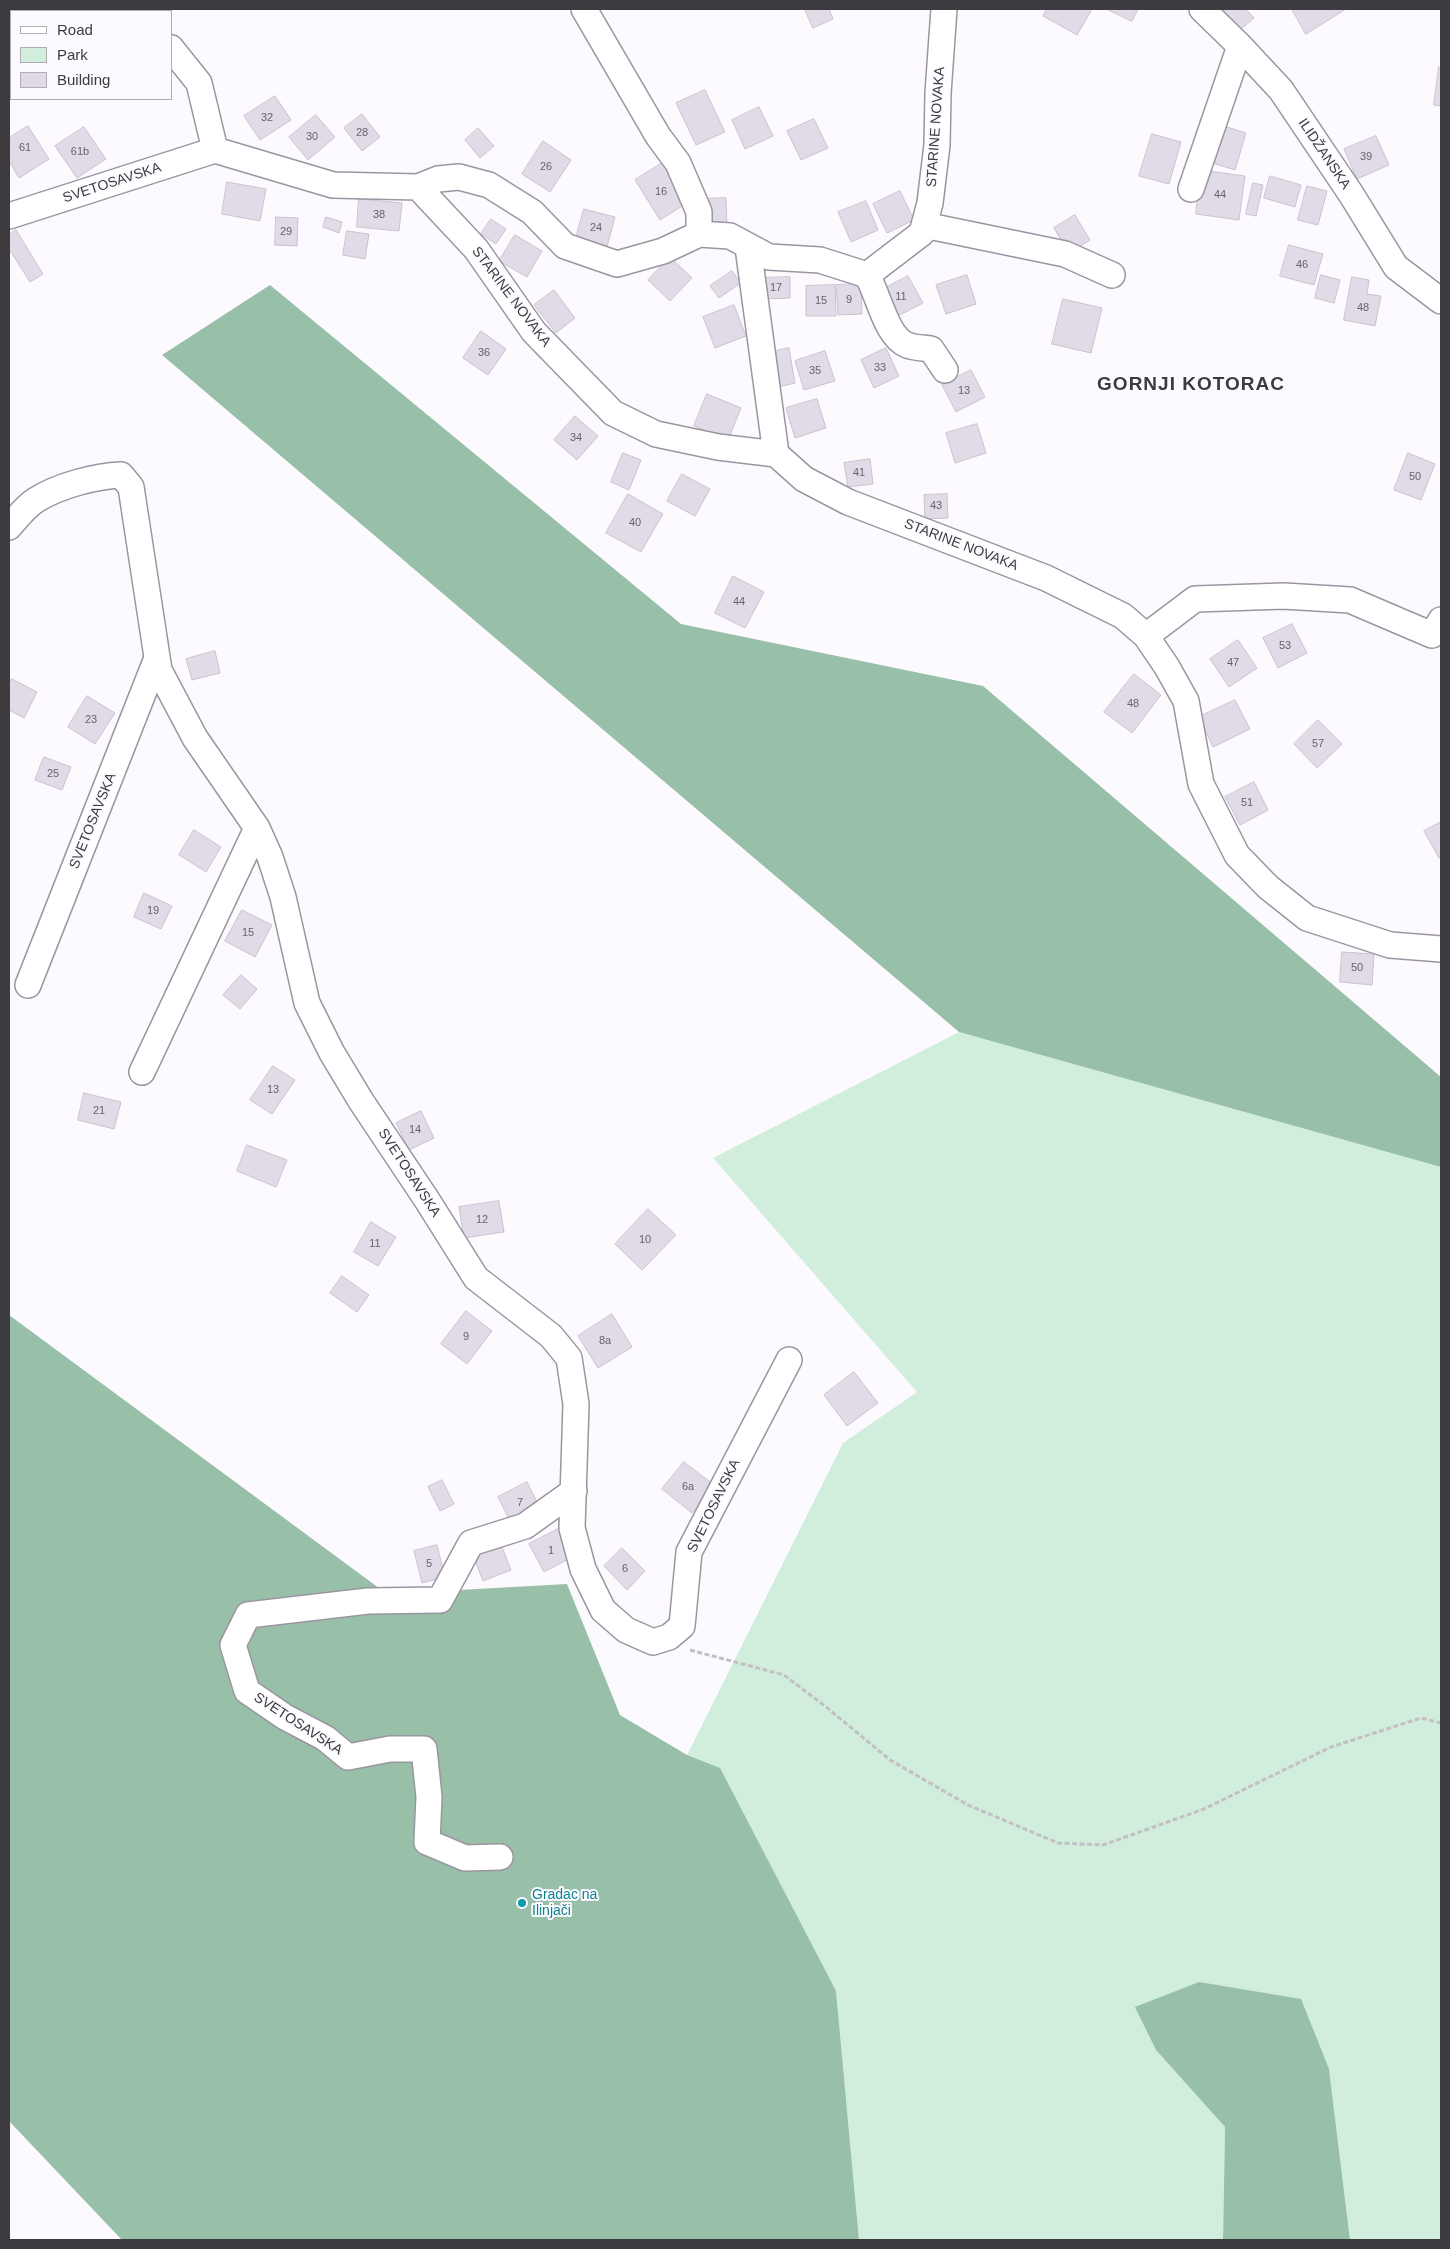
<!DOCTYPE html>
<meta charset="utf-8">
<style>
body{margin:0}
#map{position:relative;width:1450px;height:2249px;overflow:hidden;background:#fdfaff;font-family:Helvetica,sans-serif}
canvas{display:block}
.frame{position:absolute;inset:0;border:10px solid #3d3b40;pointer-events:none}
.legend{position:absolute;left:10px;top:10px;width:162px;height:90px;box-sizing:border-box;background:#fdfaff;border:1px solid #b0aeb3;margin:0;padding:6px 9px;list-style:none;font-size:15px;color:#3d3b40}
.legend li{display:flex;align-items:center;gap:10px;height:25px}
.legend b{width:25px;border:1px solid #b0aeb3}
</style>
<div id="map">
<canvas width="1450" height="2249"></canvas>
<div class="frame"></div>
<ul class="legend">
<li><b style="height:6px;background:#fff"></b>Road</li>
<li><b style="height:14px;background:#d0eedb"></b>Park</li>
<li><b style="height:14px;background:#e1dae7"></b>Building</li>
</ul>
</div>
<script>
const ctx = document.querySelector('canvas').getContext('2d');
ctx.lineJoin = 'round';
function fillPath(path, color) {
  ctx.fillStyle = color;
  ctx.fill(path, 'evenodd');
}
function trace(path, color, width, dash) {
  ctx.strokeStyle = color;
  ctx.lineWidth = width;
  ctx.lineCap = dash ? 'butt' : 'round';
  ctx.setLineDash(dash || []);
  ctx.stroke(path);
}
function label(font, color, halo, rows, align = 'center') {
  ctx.font = font + ' Helvetica,sans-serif';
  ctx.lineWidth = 4;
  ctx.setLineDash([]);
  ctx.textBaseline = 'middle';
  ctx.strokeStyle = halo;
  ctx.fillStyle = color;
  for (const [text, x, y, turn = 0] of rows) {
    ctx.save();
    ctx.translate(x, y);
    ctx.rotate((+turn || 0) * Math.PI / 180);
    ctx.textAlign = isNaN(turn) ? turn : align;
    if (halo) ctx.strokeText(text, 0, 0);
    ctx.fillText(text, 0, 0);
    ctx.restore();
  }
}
const green = new Path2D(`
 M959 1032 1441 1167V2240H1350L1329 2069 1156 2050 1225 2127 1223 2240H859L836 1991 687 1755 843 1443 917 1392 713 1158Z`);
const forest = new Path2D(`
 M270 285 681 624 983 686 1441 1077V1167L959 1032 162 355Z
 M9 1315 387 1594 567 1584 620 1715 687 1755 720 1768 836 1991 859 2240H122L9 2121Z
 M1199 1982 1301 1999 1329 2069 1350 2240H1223L1225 2127 1156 2050 1135 2007Z`);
const building = new Path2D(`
 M805 9H829L833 19 813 28Z
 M1047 9H1092L1077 35 1043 16Z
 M1107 9H1138L1132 21Z
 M1225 9H1246L1254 18 1240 30 1223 10Z
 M1292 9H1346L1306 34Z
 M1439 67 1441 68V106L1434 105Z
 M705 90 725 132 696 145 676 103Z
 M275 96 291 120 260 140 244 116Z
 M759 107 773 136 745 149 732 120Z
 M362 114 380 137 362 151 344 128Z
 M316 115 335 137 308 160 289 137Z
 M814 119 828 148 801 160 787 131Z
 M1217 124 1246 133 1235 170 1206 161Z
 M28 126 49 159 19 178 9 161V138Z
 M84 127 106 159 77 178 55 146Z
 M478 128 494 146 480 158 465 140Z
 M1152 134 1181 142 1169 184 1139 176Z
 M1376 136 1389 165 1357 179 1344 149Z
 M543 141 571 160 550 192 522 174Z
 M662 163 687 203 660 220 635 180Z
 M1201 170 1245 176 1239 220 1196 214Z
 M1270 176 1301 185 1295 207 1264 198Z
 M227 182 266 189 260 221 222 214Z
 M1253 183 1263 185 1256 216 1246 214Z
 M1307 186 1327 191 1318 225 1298 220Z
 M900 191 914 220 887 233 873 204Z
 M726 198 727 226 705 227 703 199Z
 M359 199 402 203 399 231 357 227Z
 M866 201 878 230 851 242 838 212Z
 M584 209 615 217 607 247 576 238Z
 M1075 215 1090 240 1069 253 1054 228Z
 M276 217 298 218 297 246 275 245Z
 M326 217 342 222 339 233 323 227Z
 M491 219 506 229 496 244 481 234Z
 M16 230 43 274 30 282 9 249V235Z
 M347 231 369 234 365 259 343 255Z
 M515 235 542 251 527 277 499 261Z
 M1289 245 1323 254 1314 285 1280 276Z
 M670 257 692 278 670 301 648 280Z
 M732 271 741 283 719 298 710 286Z
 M967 275 976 304 946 314 936 285Z
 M1321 275 1340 280 1334 303 1315 298Z
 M908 276 923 303 894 318 880 291Z
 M790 277V298L762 299 761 278Z
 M1352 277 1369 280 1367 294 1381 296 1375 326 1344 320Z
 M861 284 862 314 838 315 836 285Z
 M835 285 836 316H806V286Z
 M554 290 575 318 556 333 534 305Z
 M1063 299 1102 308 1091 353 1052 344Z
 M734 305 746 336 715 348 703 317Z
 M481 331 506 349 488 375 463 358Z
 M789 348 795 383 778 387 771 352Z
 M886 348 899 376 874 388 861 360Z
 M825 351 835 381 804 390 795 361Z
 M971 370 985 397 956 412 942 385Z
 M707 394 741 408 728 440 694 426Z
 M817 399 826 428 795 438 786 408Z
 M575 416 598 436 577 460 554 440Z
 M977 424 986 453 955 463 946 433Z
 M623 453 641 460 629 490 611 482Z
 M1408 453 1435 464 1421 500 1394 490Z
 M870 459 873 484 848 487 844 463Z
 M682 474 710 489 695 516 667 501Z
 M628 494 663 514 641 552 606 533Z
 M947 494 948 518 925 519 924 495Z
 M733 576 764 592 745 628 715 613Z
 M1292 624 1307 653 1278 668 1263 638Z
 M1238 640 1257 668 1229 687 1210 659Z
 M215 651 220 673 192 680 186 659Z
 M1134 674 1161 695 1132 733 1104 712Z
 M12 679 37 692 24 718 9 710V685Z
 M87 696 115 713 95 744 68 727Z
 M1235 700 1250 729 1213 747 1199 717Z
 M1318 720 1342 744 1317 768 1294 744Z
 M44 757 71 767 62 790 35 780Z
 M1254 782 1268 810 1240 825 1225 797Z
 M1441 822V857L1439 858 1424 831Z
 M194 830 221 847 206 872 179 855Z
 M144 893 172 906 161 929 134 917Z
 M242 910 272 925 255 957 225 941Z
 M1342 952 1374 954 1372 985 1340 982Z
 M241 975 257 989 240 1009 223 995Z
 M273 1066 295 1080 272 1114 250 1100Z
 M84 1093 121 1102 114 1129 78 1120Z
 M421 1111 434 1138 409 1150 396 1123Z
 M247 1145 287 1160 276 1187 237 1171Z
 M499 1201 504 1232 464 1238 459 1207Z
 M648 1209 676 1235 642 1270 615 1244Z
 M371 1222 396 1237 378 1266 354 1252Z
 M342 1276 369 1295 357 1312 330 1293Z
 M466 1311 492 1331 467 1364 441 1344Z
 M612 1314 632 1347 598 1368 578 1336Z
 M854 1372 878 1403 847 1426 824 1395Z
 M684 1462 714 1485 692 1513 662 1489Z
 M442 1480 454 1504 440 1511 428 1487Z
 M527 1482 541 1510 512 1525 498 1497Z
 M558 1529 572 1557 544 1572 529 1544Z
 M500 1542 511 1570 483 1581 472 1553Z
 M437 1545 445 1577 422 1583 414 1551Z
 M622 1548 645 1571 627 1590 604 1566Z`);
const path = new Path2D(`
 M690 1650 784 1675 825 1706 890 1760 968 1805 1058 1843 1103 1845 1204 1809 1331 1747 1421 1718 1441 1723`);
const street = new Path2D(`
 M139 9 141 11
 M584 9 658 136 678 163 699 212V234
 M1202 9 1240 46 1281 90 1351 194 1396 267 1441 301
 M171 48 199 83 215 150
 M215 150 333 185 418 187 438 179 459 177 489 185 532 212 565 246 617 264 663 251 699 234 730 236 769 257 820 260 867 275 922 233 930 203 937 145 938 93 944 9
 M418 187 476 249 534 332 613 413 656 434 718 447 776 454 804 479 848 502 1046 578 1123 616 1146 636 1167 667 1186 701 1201 784 1237 855 1268 887 1307 918 1390 945 1441 949
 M1191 189 1240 46
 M9 216 215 150
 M924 225 1065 254 1112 275
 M748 247 776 454
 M867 275C878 293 886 337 907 345 914 348 924 348 931 349L945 370
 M9 527C17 518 26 506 36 500 58 486 95 476 121 475L131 487 159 670 195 738 257 828 270 857 283 897 307 1003 332 1053 361 1101 427 1200 476 1278 551 1336 569 1358 576 1404 572 1528 583 1569 603 1610 626 1630 653 1642 669 1637 682 1626 689 1552 789 1360
 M1146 636 1195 599 1284 596 1350 600 1432 635 1441 620
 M28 985 157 658
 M142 1072 257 828
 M500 1857 465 1858 427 1842 429 1797 424 1749H390L348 1757 325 1738 285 1717 247 1691 233 1645 248 1615 368 1601 440 1600 471 1543 525 1526 574 1491`);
const markers = [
 [522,1903,5,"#0f9aa8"]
];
const numberNames = [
 ["32",267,118],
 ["28",362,133],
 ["30",312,137],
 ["61",25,148],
 ["61b",80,152],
 ["39",1366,157],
 ["26",546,167],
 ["16",661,192],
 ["44",1220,195],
 ["38",379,215],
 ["24",596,228],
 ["29",286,232],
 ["46",1302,265],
 ["17",776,288],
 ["11",901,297],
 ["9",849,300],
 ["15",821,301],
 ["48",1363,308],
 ["36",484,353],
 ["33",880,368],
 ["35",815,371],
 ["13",964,391],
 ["34",576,438],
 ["41",859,473],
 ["50",1415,477],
 ["43",936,506],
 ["40",635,523],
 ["44",739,602],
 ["53",1285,646],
 ["47",1233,663],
 ["48",1133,704],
 ["23",91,720],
 ["57",1318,744],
 ["25",53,774],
 ["51",1247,803],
 ["19",153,911],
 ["15",248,933],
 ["50",1357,968],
 ["13",273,1090],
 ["21",99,1111],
 ["14",415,1130],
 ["12",482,1220],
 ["10",645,1240],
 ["11",375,1244],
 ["9",466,1337],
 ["8a",605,1341],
 ["6a",688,1487],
 ["7",520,1503],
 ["1",551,1551],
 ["5",429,1564],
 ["6",625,1569]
];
const streetNames = [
 ["STARINE NOVAKA",936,127,-86],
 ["ILIDŽANSKA",1324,154,56],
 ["SVETOSAVSKA",112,183,-18],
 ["STARINE NOVAKA",511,297,53],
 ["STARINE NOVAKA",961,545,21],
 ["SVETOSAVSKA",93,821,-68],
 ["SVETOSAVSKA",409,1173,57],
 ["SVETOSAVSKA",714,1506,-64],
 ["SVETOSAVSKA",298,1724,33]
];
const cultureNames = [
 ["Gradac na",532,1895],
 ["Ilinjači",532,1911]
];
const districtNames = [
 ["GORNJI KOTORAC",1191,385]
];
fillPath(green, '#d0eedb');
fillPath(forest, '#98bfa8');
fillPath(building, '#e1dae7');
trace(building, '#c9c2cf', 1);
trace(street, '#9b95a1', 28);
trace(path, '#c2c0c5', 3, [5, 2.5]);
trace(street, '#fff', 25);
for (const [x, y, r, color] of markers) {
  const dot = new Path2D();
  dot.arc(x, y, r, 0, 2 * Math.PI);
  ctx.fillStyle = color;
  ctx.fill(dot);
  trace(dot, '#fdfaff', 2);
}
label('11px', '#66636a', null, numberNames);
label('14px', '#3d3b40', '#fdfaff', streetNames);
label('14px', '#0d838f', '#fdfaff', cultureNames, 'left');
ctx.letterSpacing = '1px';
label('bold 19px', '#3d3b40', '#fdfaff', districtNames);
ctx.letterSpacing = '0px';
</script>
